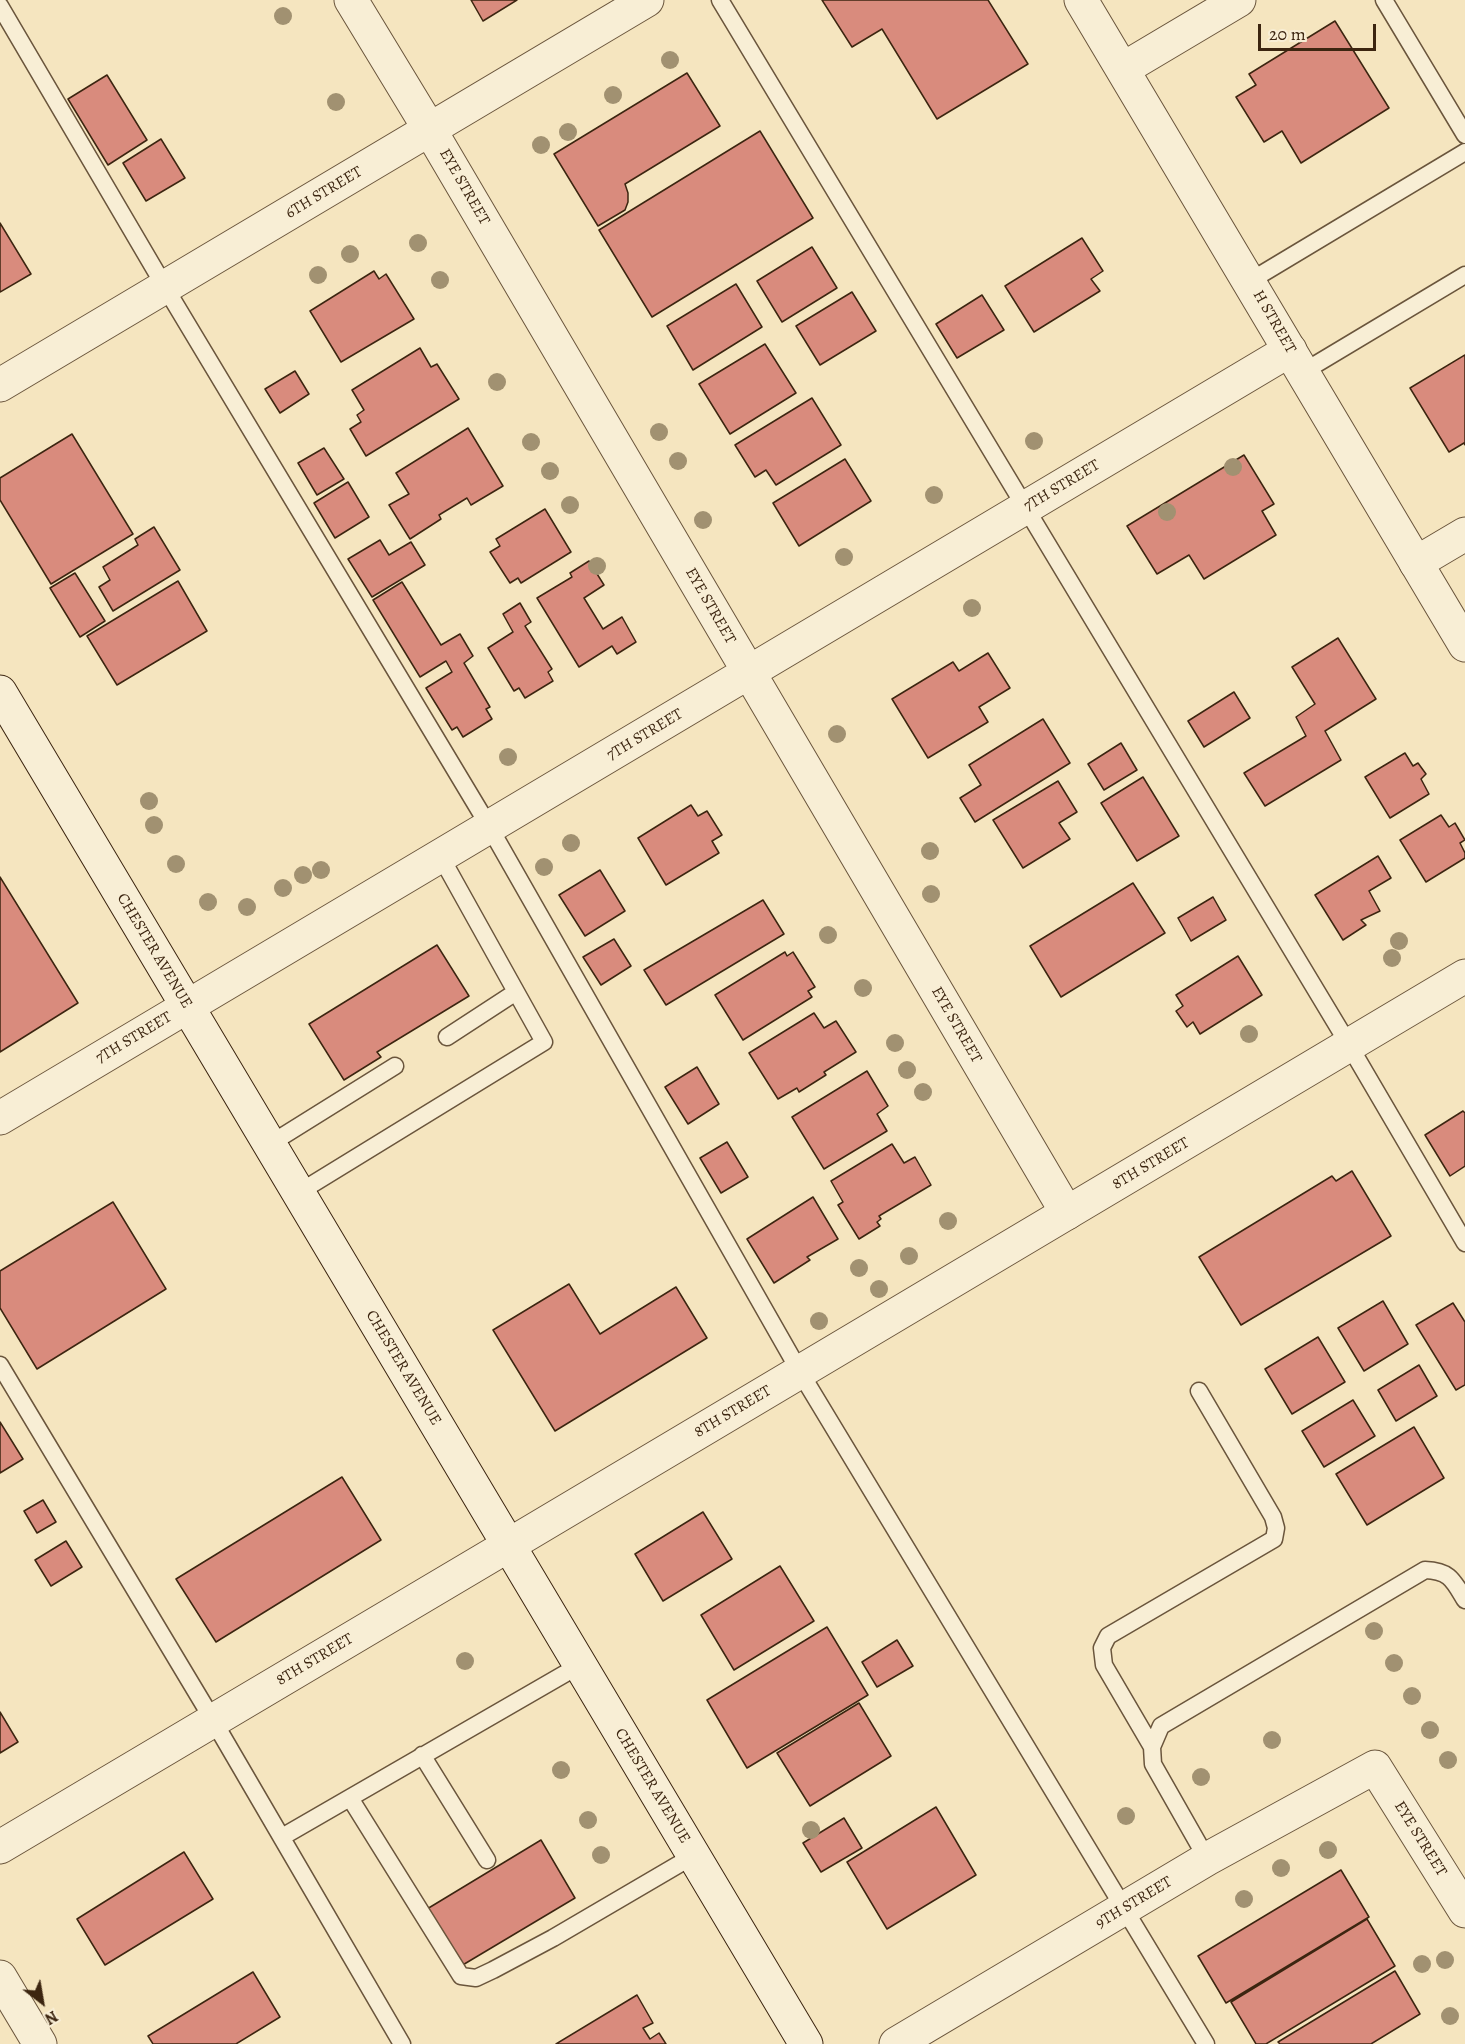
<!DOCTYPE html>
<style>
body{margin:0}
#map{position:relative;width:1465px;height:2044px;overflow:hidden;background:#f5e5bf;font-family:Alegreya,serif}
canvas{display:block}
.north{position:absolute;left:12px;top:1972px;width:60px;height:60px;-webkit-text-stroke:4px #f8eed5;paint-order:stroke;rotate:149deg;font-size:16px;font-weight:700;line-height:24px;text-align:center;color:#3c2510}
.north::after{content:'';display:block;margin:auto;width:21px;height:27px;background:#3c2510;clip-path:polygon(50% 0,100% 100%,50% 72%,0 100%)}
.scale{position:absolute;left:1258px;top:24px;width:118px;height:27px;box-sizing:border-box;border:3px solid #3c2510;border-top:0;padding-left:8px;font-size:18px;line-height:21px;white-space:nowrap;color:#3c2510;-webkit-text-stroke:4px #f8eed5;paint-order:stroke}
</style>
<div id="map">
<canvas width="1465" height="2044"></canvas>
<div class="north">N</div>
<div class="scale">20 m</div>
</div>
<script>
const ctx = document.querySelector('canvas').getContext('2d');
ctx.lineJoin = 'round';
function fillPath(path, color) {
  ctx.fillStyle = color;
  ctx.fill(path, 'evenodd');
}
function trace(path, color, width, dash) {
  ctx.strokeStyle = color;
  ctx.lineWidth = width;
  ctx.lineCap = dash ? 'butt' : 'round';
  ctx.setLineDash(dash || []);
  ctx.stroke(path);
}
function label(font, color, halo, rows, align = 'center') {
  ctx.font = font + ' Alegreya,serif';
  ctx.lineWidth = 4.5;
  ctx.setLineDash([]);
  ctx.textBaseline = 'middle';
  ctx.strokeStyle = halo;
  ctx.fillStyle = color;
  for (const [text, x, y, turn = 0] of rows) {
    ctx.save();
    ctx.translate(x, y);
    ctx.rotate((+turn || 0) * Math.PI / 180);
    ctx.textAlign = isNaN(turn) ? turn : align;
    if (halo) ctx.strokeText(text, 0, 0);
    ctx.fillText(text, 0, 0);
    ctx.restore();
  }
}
const building = new Path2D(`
 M471 0H517L483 21Z
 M822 0H988L1028 64 937 119 882 29 852 47Z
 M1335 21 1389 108 1301 163 1282 131 1264 142 1236 97 1256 85 1249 74Z
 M687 73 720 126 625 184 628 193V202L625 210 598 226 554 154Z
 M107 75 147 140 108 165 68 99Z
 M760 131 813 218 652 317 599 230Z
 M161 139 185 178 146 201 123 163Z
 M0 223 31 274 0 292Z
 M1082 238 1103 271 1091 279 1100 291 1034 332 1005 286Z
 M812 247 837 288 782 322 757 281Z
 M374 271 379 279 386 274 414 319 341 362 310 311Z
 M736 284 762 327 693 370 667 326Z
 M852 292 876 331 820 365 796 326Z
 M982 295 1004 330 957 358 936 324Z
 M765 344 796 393 730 434 699 384Z
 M420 348 431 367 437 364 459 399 366 456 350 429 361 422 357 415 364 410 352 390Z
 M1465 355V445L1464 443 1449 452 1410 388Z
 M295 371 309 394 280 413 265 389Z
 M812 398 841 445 776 485 766 470 755 477 735 445Z
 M468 428 503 486 471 505 467 498 439 515 441 519 410 539 389 505 409 494 396 473Z
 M72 434 133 534 51 584 0 500V478Z
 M324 448 344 479 317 495 298 463Z
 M1244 455 1274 504 1262 511 1276 535 1204 579 1189 555 1157 574 1127 526Z
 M845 459 871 501 799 546 773 503Z
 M348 482 369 517 335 538 314 503Z
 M545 509 571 552 521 583 518 578 510 583 490 552 500 546 496 539Z
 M154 527 180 570 113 611 99 587 110 580 103 567 138 545 135 539Z
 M380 540 389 555 411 542 425 565 372 597 348 559Z
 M589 561 604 585 584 598 603 629 622 617 636 642 617 654 612 646 579 667 537 598 572 577 570 573Z
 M75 573 105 621 80 637 50 588Z
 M178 581 207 631 117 685 87 636Z
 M402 582 441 645 460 634 473 656 464 663 490 707 486 709 492 719 463 737 457 727 452 730 426 688 452 672 446 661 420 677 373 600Z
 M520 603 531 622 525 626 552 669 548 672 553 681 525 698 519 688 514 691 488 648 513 632 503 614Z
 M1338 638 1376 699 1325 731 1341 760 1265 806 1244 773 1306 736 1296 717 1315 704 1292 667Z
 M988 653 1010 688 979 707 988 722 928 758 892 699 953 662 959 671Z
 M1234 692 1250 718 1204 747 1188 721Z
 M1043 719 1070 763 975 822 960 798 981 785 969 765Z
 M1121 743 1137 770 1104 790 1088 764Z
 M1405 753 1413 766 1418 763 1426 774 1421 779 1429 794 1390 818 1365 777Z
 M1143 777 1179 836 1137 861 1101 803Z
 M1058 781 1077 812 1059 823 1070 839 1023 868 993 820Z
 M691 805 698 816 707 811 722 835 712 841 719 853 666 885 638 838Z
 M1441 815 1449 827 1455 823 1465 840 1460 843 1465 853V858L1426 882 1400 840Z
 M1378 856 1391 878 1369 891 1380 911 1361 920 1366 925 1343 940 1315 895Z
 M600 870 625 911 585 936 559 895Z
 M0 877 78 1003 0 1052Z
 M1133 883 1165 933 1061 997 1030 946Z
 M1213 897 1226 920 1191 941 1178 918Z
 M763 900 784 934 666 1005 644 970Z
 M614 939 631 966 601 985 583 957Z
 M437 945 469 996 377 1052 381 1057 344 1080 309 1024Z
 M785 952 787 956 793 952 815 987 808 991 812 997 743 1040 715 995Z
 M1238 956 1262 995 1200 1034 1193 1022 1187 1027 1176 1011 1183 1006 1176 995Z
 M814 1013 824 1028 836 1021 856 1052 824 1072 826 1075 799 1092 797 1088 778 1099 749 1053Z
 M697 1067 719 1104 688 1124 665 1087Z
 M867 1071 888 1106 877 1114 887 1131 824 1169 792 1117Z
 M1463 1111 1465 1113V1166L1450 1176 1425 1135Z
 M727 1142 748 1177 721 1193 700 1158Z
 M892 1144 904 1163 915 1157 931 1185 879 1216 881 1219 877 1222 880 1226 859 1239 838 1205 843 1202 831 1181Z
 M1352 1171 1391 1236 1241 1325 1199 1257 1332 1176 1336 1181Z
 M813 1197 838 1239 807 1257 810 1260 774 1283 747 1239Z
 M113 1202 166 1289 37 1369 0 1308V1271Z
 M569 1284 600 1334 676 1287 707 1338 555 1431 493 1330Z
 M1383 1301 1408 1344 1364 1371 1338 1328Z
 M1453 1303 1465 1322V1385L1456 1390 1416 1325Z
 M1318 1337 1345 1382 1292 1414 1265 1369Z
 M1419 1365 1437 1396 1396 1421 1378 1390Z
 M1353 1400 1375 1436 1324 1467 1302 1431Z
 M0 1422 23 1459 0 1473Z
 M1414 1427 1444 1478 1367 1525 1336 1474Z
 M342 1477 381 1540 216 1642 176 1579Z
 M43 1500 56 1522 37 1533 24 1511Z
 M703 1512 732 1559 663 1601 635 1554Z
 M66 1541 82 1567 51 1586 35 1560Z
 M780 1566 814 1621 734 1670 701 1615Z
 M827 1627 868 1695 747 1768 707 1700Z
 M897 1640 913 1666 877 1687 862 1662Z
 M859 1703 891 1756 810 1806 777 1753Z
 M0 1712 18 1742 0 1753Z
 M936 1807 976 1875 887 1929 847 1862Z
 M844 1818 862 1848 821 1872 803 1843Z
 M541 1840 575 1898 461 1966 427 1909Z
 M184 1852 213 1899 105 1965 77 1919Z
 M1341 1870 1369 1917 1226 2003 1198 1956Z
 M1367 1919 1395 1966 1266 2044H1256L1231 2002Z
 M1395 1971 1420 2014 1371 2044H1280L1278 2042Z
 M253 1972 280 2017 236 2044H153L148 2036Z
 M637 1995 653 2023 643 2028 650 2039 659 2033 666 2044H556Z`);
const service = new Path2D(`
 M720 0 1349 1045 1465 1243
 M1384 0 1465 135
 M0 6 165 287 490 828 800 1372 1206 2044
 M1250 281 1465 152
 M1303 372 1465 275
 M447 1037 516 992
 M270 1144 395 1066
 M298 1193 544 1042 441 857
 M0 1365 213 1720 402 2044
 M1152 1747 1104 1665 1102 1648 1108 1636 1274 1539 1276 1528 1273 1517 1199 1391
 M422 1755 487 1860
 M350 1798 461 1976 476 1978 493 1970 553 1938 693 1856
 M282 1837 580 1665
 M1207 1859 1153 1764 1152 1747 1161 1726 1425 1570C1450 1571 1453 1580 1465 1600`);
const minor = new Path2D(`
 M351 0 430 130 1067 1213
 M1123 69 1239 0
 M0 385 647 0
 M1416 563 1465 534
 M0 1118 1290 350
 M0 1847 509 1545
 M0 1977 40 2044
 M896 2044 1207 1859 1375 1767 1465 1911`);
const tertiary = new Path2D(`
 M1081 0 1465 645
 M509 1545 1465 976`);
const secondary = new Path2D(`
 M0 692 806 2044`);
const trees = [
 [283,16],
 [670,60],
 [613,95],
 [336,102],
 [568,132],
 [541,145],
 [418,243],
 [350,254],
 [318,275],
 [440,280],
 [497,382],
 [659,432],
 [1034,441],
 [531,442],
 [678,461],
 [1233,467],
 [550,471],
 [934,495],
 [570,505],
 [1167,512],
 [703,520],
 [844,557],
 [597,566],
 [972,608],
 [837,734],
 [508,757],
 [149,801],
 [154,825],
 [571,843],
 [930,851],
 [176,864],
 [544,867],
 [321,870],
 [303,875],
 [283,888],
 [931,894],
 [208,902],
 [247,907],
 [828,935],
 [1399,941],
 [1392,958],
 [863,988],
 [1249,1034],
 [895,1043],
 [907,1070],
 [923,1092],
 [948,1221],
 [909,1256],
 [859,1268],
 [879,1289],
 [819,1321],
 [1374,1631],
 [465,1661],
 [1394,1663],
 [1412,1696],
 [1430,1730],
 [1272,1740],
 [1448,1760],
 [561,1770],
 [1201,1777],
 [1126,1816],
 [588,1820],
 [811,1830],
 [1328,1850],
 [601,1855],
 [1281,1868],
 [1244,1899],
 [1445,1960],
 [1422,1964],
 [1450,2016]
];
const streetNames = [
 ["EYE STREET",464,187,60],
 ["6TH STREET",324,193,-31],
 ["H STREET",1274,322,60],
 ["7TH STREET",1062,486,-31],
 ["EYE STREET",710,606,60],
 ["7TH STREET",645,735,-31],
 ["CHESTER AVENUE",154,951,59],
 ["EYE STREET",956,1025,60],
 ["7TH STREET",134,1038,-31],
 ["8TH STREET",1151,1164,-31],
 ["CHESTER AVENUE",403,1368,59],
 ["8TH STREET",733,1412,-31],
 ["8TH STREET",315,1660,-31],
 ["CHESTER AVENUE",652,1786,59],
 ["EYE STREET",1420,1839,58],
 ["9TH STREET",1134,1903,-31]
];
fillPath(building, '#d98b7d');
trace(building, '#3c2510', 1.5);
trace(service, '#6a553c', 19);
trace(minor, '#6a553c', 35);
trace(tertiary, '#6a553c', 35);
trace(secondary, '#3c2510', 35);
trace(service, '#f8eed5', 16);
trace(minor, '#f8eed5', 33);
trace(tertiary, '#f8eed5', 33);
trace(secondary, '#f8eed5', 33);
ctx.fillStyle = '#a19171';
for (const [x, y] of trees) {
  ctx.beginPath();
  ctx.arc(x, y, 9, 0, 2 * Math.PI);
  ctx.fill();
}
label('16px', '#3c2510', '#f8eed5', streetNames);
</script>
